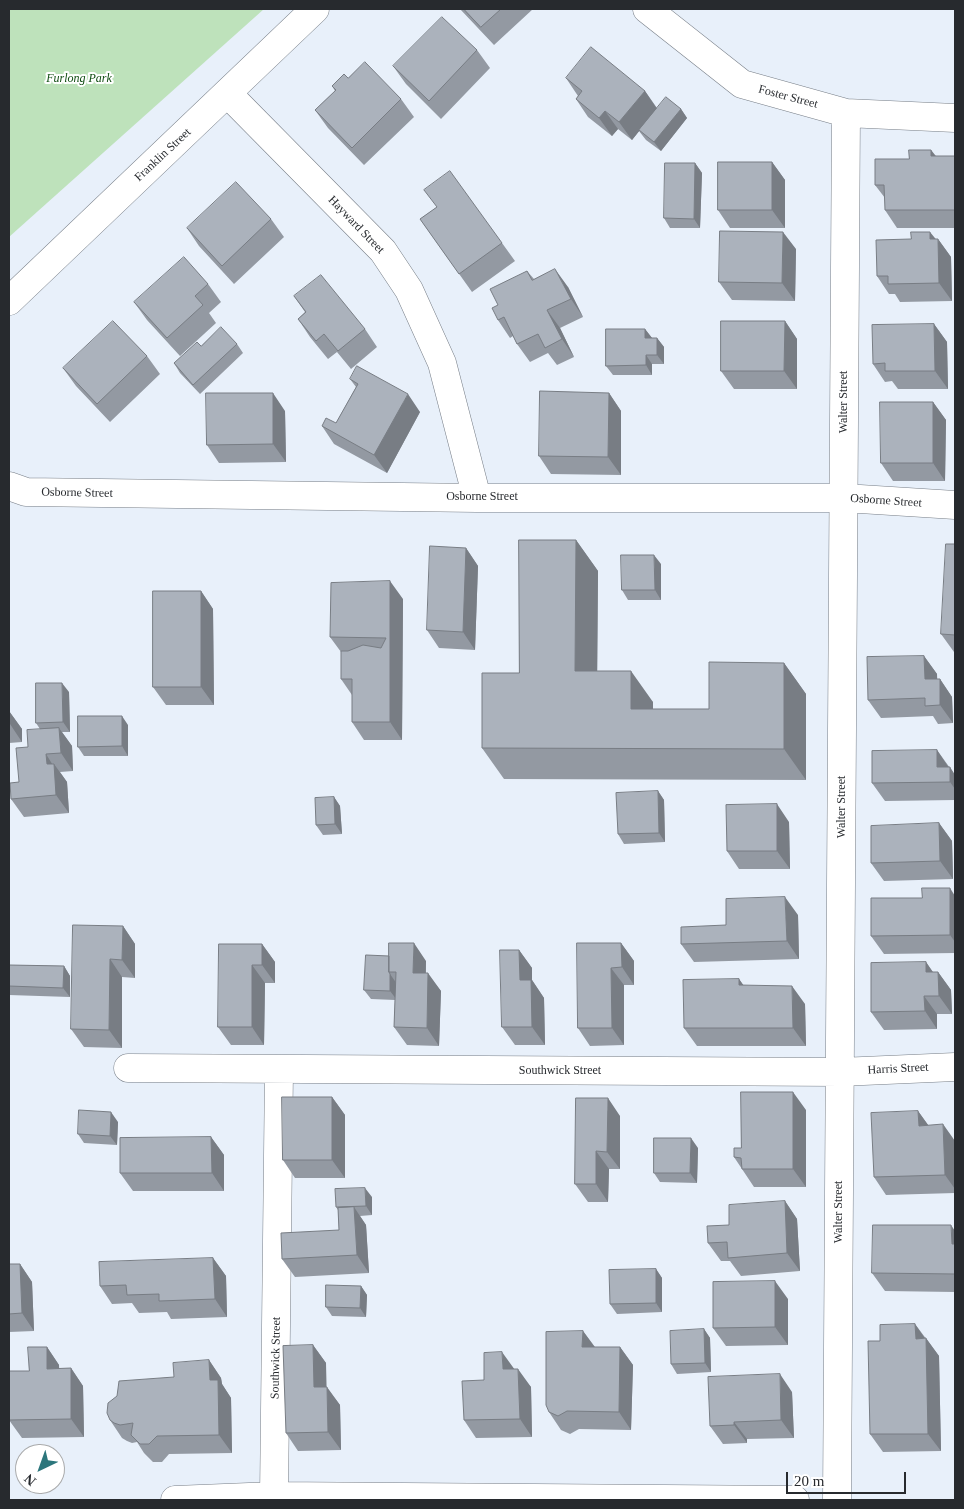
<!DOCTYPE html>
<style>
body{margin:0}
#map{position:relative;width:964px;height:1509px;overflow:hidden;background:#e8f0fa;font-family:Georgia,serif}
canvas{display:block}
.frame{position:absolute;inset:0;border:10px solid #272a2e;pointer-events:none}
.north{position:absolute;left:15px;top:1444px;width:50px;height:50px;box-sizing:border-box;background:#fff;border:1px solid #a9aaab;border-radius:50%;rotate:222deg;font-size:14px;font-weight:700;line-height:20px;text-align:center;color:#272a2e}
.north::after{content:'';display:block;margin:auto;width:18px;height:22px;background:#2c767c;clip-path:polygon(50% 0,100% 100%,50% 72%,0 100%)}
.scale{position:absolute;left:786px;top:1472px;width:120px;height:22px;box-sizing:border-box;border:2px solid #272a2e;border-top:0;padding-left:6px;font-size:15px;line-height:18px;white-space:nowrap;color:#272a2e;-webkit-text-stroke:4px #fff;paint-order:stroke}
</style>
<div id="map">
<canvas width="964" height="1509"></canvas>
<div class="frame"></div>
<div class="north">N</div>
<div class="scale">20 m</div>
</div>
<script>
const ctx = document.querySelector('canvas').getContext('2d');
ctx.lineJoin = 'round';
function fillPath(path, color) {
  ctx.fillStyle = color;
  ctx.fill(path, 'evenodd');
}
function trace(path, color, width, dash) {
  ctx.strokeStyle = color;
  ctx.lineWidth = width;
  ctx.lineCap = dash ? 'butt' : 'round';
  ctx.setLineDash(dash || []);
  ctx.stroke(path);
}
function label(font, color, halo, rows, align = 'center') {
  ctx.font = font + ' Georgia,serif';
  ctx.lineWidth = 4;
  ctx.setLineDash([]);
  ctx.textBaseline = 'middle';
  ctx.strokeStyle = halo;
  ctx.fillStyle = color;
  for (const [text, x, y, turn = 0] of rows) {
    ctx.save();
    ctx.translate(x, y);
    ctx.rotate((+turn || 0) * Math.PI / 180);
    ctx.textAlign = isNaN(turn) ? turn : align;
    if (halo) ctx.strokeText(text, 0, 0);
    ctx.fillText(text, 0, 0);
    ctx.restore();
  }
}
const green = new Path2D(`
 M9 9H264L9 237Z`);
const street = new Path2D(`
 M647 9 742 84 846 113 955 118
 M228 94 383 251 409 290 442 363 477 498
 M9 301 315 9
 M9 486 26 492 477 498H844L955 505
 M128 1068 840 1072 955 1067
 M274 1496 279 1070
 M175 1500 274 1496 795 1500
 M837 1500 846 113`);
const wall = new Path2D(`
 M460 9H533L494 45Z
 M477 50 490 68 441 119 406 84 393 66Z
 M348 78 401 99 414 117 364 165 328 128 315 110 335 91 332 86Z
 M566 78 645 91 657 108 681 109 687 118 661 151 646 140 639 131 632 140 618 129 612 136 588 117 576 99 578 96Z
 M931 150 936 156H955V228H897L885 210V198L875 185 909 159Z
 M772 162 785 180V228H730L718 210Z
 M695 163 702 173 700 228H670L664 218Z
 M437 207 502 243 515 261 472 292 420 219Z
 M271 219 284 237 234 284 199 246 187 228Z
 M935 239H938L951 257 952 301 900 302 895 294H889L877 276Z
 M796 249 795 301 732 300 719 282Z
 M527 271 534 279 568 287 583 317 560 328 574 357 557 365 548 353 530 362 517 344 513 336 510 338 498 320V305Z
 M208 284 221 302 209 313 216 323 180 356 147 320 134 302Z
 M294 296 365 329 377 347 351 369 337 352 328 359 310 337 298 319 305 312Z
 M785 321 797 339V389H734L721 371Z
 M934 324 947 342 948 389H898L892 381 885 382 873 364Z
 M645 329 652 338H657L664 347V364H652V375H613L606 366Z
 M237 344 243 353 200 394 180 373 174 363 201 346Z
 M147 356 160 374 110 422 76 386 63 368Z
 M350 379 420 412 387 473 334 444 322 426 336 423 356 387Z
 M609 393 621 411V475L551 474 539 456Z
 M933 402 946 420 945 481H893L881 463Z
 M285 411 286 462 219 463 207 445Z
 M576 540 598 571 597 671 653 702V709H709L784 663 806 694V780L504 779 482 748 519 673Z
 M955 544V652H954L941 634Z
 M466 548 478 566 475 650 439 648 427 630Z
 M661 564V600H628L622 590Z
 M201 591 213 609 214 705H166L153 687Z
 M403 599 402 740H364L352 722V695L341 679V652L330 637Z
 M924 656 937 674V679H940L952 697 953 723 938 724 933 716 881 718 868 700Z
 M69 692 70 732H62L72 746 73 771 60 772 67 782 69 813 24 817 11 799 19 782 28 747 40 729 36 723Z
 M9 711 22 729V742L9 743Z
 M128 725V756H84L78 747Z
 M937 750 955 775V800L885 801 872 783Z
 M658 791 664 800 665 842 624 844 618 834Z
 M334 797 340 806 342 834 323 835 316 825Z
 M789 822 790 869H739L727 851Z
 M939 823 952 841 953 879 884 881 871 863Z
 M955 896V953L884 954 871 936Z
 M798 915 799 959 694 962 681 944 726 925Z
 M123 926 135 944V978L122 977V1048L84 1047 71 1029Z
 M621 943 634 961V985H624V1045L590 1046 578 1028Z
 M262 944 275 962V983H265L264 1045H231L218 1027Z
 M519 950 532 968V980L544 998 545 1045H515L502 1027Z
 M366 955 426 961V973L441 991 439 1046 407 1045 394 1027 395 1000 371 999 364 990Z
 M926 962 933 972H938L951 990 952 1014H937V1029L884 1030 871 1012Z
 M9 965 64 966 70 976V997L9 995Z
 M739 979 743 985 805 1004 806 1046H697L684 1028Z
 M332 1097 345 1115V1178H295L283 1160Z
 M576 1098 620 1116V1169H609L608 1202H588L575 1184Z
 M806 1110V1187H754L734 1157 741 1148Z
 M918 1111 928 1125 955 1141V1193L886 1195 874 1177Z
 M118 1122 117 1145 84 1143 78 1134Z
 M211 1137 224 1155V1191H133L120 1173Z
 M698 1148 697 1183 660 1182 654 1173Z
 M372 1197V1215L360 1216 366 1225 369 1273 295 1277 282 1259 339 1230 338 1210 336 1207Z
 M785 1201 797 1219 800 1271 741 1276 730 1261H721L708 1243 729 1225Z
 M955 1231V1292L885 1291 872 1273Z
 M213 1258 226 1276 227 1317 171 1319 167 1312 139 1313 132 1303 112 1304 100 1286Z
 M9 1264H20L32 1282 34 1331 9 1332Z
 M656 1269 662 1278V1312L617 1314 610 1304Z
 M361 1286 367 1295 366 1317 332 1316 326 1307Z
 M788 1299V1345L726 1346 713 1328Z
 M915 1324 939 1356 941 1451 883 1452 870 1434 880 1341Z
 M704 1329 710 1338 711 1372 677 1374 671 1364Z
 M583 1331 595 1347H620L633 1365 631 1430 579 1429 570 1434 561 1430 549 1412Z
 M313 1345 326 1363V1387L340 1405 341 1450 298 1451 286 1433Z
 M47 1347 59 1365V1369L71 1368 83 1386 84 1437 22 1438 9 1420 29 1371Z
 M209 1360 221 1378 222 1384 231 1398 232 1453 169 1454 162 1462H153L144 1453 137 1442 132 1443 127 1441 122 1438 110 1420 174 1377Z
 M514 1369 531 1387 532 1437 476 1438 464 1420 484 1380Z
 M792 1392 794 1438 747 1439V1443L723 1444 710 1426Z`);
const shadedWall = new Path2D(`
 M645 91 657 109 632 140 619 122Z
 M681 109 687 118 661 151 654 142Z
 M605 111 618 129 612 136 599 118Z
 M931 150 944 168 931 156Z
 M772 162 785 180V228L772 210Z
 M695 163 702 173 700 228 694 219Z
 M783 232 796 249 795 301 782 283Z
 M930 232 939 243 938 239 951 257 952 301 939 283 930 239Z
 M555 269 568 287 583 317 571 299Z
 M547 310 560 328 574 357 562 339Z
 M785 321 797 339V389L784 371Z
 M934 324 947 342 948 389 935 371Z
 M645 329 652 338H645Z
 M657 338 664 347V364L657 355Z
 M646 355 652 364V375L646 365Z
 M273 393 285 411 286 462 273 444Z
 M609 393 621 411V475L608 457Z
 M408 394 420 412 387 473 374 455Z
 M933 402 946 420 945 481 933 463Z
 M576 540 598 571 597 702 575 671Z
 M466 548 478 566 475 650 463 632Z
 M654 555 661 564V600L655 590Z
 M390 581 403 599 402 740 390 722Z
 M201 591 213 609 214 705 201 687Z
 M924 656 937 674 938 697 925 679Z
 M784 663 806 694V780L784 749Z
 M631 671 653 702V741L631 709Z
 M940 679 952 697 953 723 940 705Z
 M62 683 69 692 70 732 63 722Z
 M9 711 22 729V742L10 724Z
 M122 716 128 725V756L122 746Z
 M59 728 72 746 73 771 61 753Z
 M937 750 949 768 937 767Z
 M46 754 54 767V764L67 782 69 813 56 795 47 764Z
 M950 767 955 775V789L950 782Z
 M658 791 664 800 665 842 659 833Z
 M334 797 340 806 342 834 335 824Z
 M777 804 789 822 790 869 777 851Z
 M939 823 952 841 953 879 940 861Z
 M950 888 955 896V942L950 935Z
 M785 897 798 915 799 959 787 941Z
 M123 926 135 944V978L122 960Z
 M414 943 426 961 425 991 413 973Z
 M621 943 634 961V985L622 967Z
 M262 944 275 962V983L262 965Z
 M519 950 532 968V980L544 998 545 1045 532 1027 520 980Z
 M110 959 122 977V1048L109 1030Z
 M926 962 938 980V972L951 990 952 1014 939 996 926 972Z
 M252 965 265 983 264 1045 252 1027Z
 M64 966 70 976V997L63 988Z
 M611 968 624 985V1045L612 1028Z
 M428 973 441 991 439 1046 427 1028Z
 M390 974 397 984V1000L390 991Z
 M739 979 752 997 739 985Z
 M792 986 805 1004 806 1046 793 1028Z
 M924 996 937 1014V1029L925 1011Z
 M793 1092 806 1110V1187L793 1169Z
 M332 1097 345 1115V1178L332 1160Z
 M608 1098 620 1116V1169L607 1152Z
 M918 1111 931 1129 919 1126Z
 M111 1112 118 1122 117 1145 110 1136Z
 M943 1124 955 1141V1189L945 1175Z
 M211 1137 224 1155V1191L212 1173Z
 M691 1138 698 1148 697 1183 690 1173Z
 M596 1151 609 1169 608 1202 596 1184Z
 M365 1188 372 1197V1215L366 1206Z
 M785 1201 797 1219 800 1271 787 1253Z
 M354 1207 366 1225 369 1273 357 1255Z
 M951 1225 955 1231V1249L952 1244Z
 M213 1258 226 1276 227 1317 215 1299Z
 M20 1264 32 1282 34 1331 22 1313Z
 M656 1269 662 1278V1312L656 1303Z
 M775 1281 788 1299V1345L775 1327Z
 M361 1286 367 1295 366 1317 360 1308Z
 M915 1324 926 1340V1338L939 1356 941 1451 928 1434 916 1339Z
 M704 1329 710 1338 711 1372 705 1363Z
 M583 1331 596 1349 582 1347Z
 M313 1345 326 1363 327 1405 314 1387Z
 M47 1347 59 1365 60 1387 47 1369Z
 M620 1347 633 1365 631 1430 619 1412Z
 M502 1352 515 1370 503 1369Z
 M209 1360 221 1378 222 1384 231 1398 232 1453 219 1435 210 1380Z
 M71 1368 83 1386 84 1437 71 1419Z
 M518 1369 531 1387 532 1437 520 1419Z
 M780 1374 792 1392 794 1438 781 1420Z
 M327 1387 340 1405 341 1450 328 1432Z
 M734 1422 747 1439V1443L734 1425Z`);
const building = new Path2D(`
 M464 9H501L481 27Z
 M442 17 477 50 429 101 393 66Z
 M591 47 645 91 619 122 605 111 599 118 576 99 582 91 566 78Z
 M365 62 401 99 352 148 315 110 336 90 332 86 344 74 348 78Z
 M666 97 681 109 654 142 639 130Z
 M909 150H931V156H955V210H885L884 185H875V159H909Z
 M718 162H772V210H718Z
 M665 163H695L694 219 664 218Z
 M450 171 502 243 459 274 420 219 437 207 424 190Z
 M236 182 271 219 222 266 187 228Z
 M720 231 783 232 782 283 719 282Z
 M911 232H930V239H938L939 283 888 284V276H877L876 240 911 239Z
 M184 257 208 284 195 296 203 305 167 338 134 302Z
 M555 269 571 299 547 310 562 339 545 348 538 334 517 344 504 317 498 320 492 308 498 305 490 289 527 271 532 280Z
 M321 275 365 329 338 351 324 334 316 341 298 319 306 312 294 296Z
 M113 321 147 356 97 404 63 368Z
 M721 321H785L784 371H721Z
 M934 324 935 371H885V363L873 364 872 325Z
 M221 327 237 344 193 385 174 363 197 342 201 346Z
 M606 329H645V338H657V355H646V365L606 366Z
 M357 366 408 394 374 455 322 426 326 418 336 423 358 384 350 379Z
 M540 391 609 393 608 457 539 456Z
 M206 393H273V444L207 445Z
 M880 402H933V463H881Z
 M519 540H576L575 671H631V709H709V662L784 663V749L482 748V673H519Z
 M946 544H955V635L941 634Z
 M430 546 466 548 463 632 427 630Z
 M621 555H654L655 590H622Z
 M390 581V722H352V679H341V651H348L363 645 381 648 386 638 330 637 331 583Z
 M153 591H201V687H153Z
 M924 656 925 679H940V705L925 706V698L868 700 867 657Z
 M36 683H62L63 722 36 723Z
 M9 711 10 724H9Z
 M78 716H122V746L78 747Z
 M59 728 61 753 46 754 47 764H54L56 795 11 799 10 783 19 782 16 748 28 747 27 730Z
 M937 750V767H950V782L872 783V751Z
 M658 791 659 833 618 834 616 793Z
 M334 797 335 824 316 825 315 798Z
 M777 804V851H727L726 805Z
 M939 823 940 861 871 863V826Z
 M922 888H950V935L871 936V898H922Z
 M785 897 787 941 681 944V927L726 925V899Z
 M73 925 123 926 122 960 110 959 109 1030 71 1029Z
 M389 943H414L413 973H428L427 1028 394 1027 396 972H389Z
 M577 943H621L622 967 611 968 612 1028H578Z
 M219 944H262V965H252V1027H218Z
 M500 950H519L520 980H531L532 1027H502Z
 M366 955 389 956V972L390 974V991L364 990Z
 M926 962V972H938L939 996H924L925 1011 871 1012V963Z
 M9 965 64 966 63 988 9 986Z
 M739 979V985L792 986 793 1028H684L683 980Z
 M741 1092H793V1169H742L741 1158 734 1157V1148H741Z
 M282 1097H332V1160H283Z
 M576 1098H608L607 1152 596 1151V1184H575Z
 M79 1110 111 1112 110 1136 78 1134Z
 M918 1111 919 1126 943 1124 945 1175 874 1177 871 1113Z
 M211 1137 212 1173H120V1138Z
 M654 1138H691L690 1173H654Z
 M365 1188 366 1206 336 1207 335 1189Z
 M785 1201 787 1253 728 1258 727 1242 708 1243 707 1226 729 1225V1205Z
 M354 1207 357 1255 282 1259 281 1233 339 1230 338 1208Z
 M873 1225H951L952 1244H955V1274L872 1273Z
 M213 1258 215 1299 159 1301V1294L127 1295 126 1285 100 1286 99 1262Z
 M9 1264H20L22 1313 9 1314Z
 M656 1269V1303L610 1304 609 1270Z
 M775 1281V1327L713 1328V1282Z
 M326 1285 361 1286 360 1308 326 1307Z
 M915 1324 916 1339 926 1338 928 1434H870L868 1341H880V1325Z
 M704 1329 705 1363 671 1364 670 1331Z
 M583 1331 582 1347H620L619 1412 567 1411 558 1416 549 1412 546 1405V1332Z
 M313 1345 314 1387H327L328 1432 286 1433 283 1346Z
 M28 1347H47V1369L71 1368V1419L9 1420V1371H29Z
 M502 1352 503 1369H518L520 1419 464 1420 462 1381 484 1380V1353Z
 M209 1360 210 1380H218L219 1435 157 1436 149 1444H140L131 1435 133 1423 120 1425 114 1423 110 1420 107 1413 108 1403 117 1396 119 1381 174 1377 173 1363Z
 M780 1374 781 1420 734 1422V1425L710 1426 708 1377Z`);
const parkNames = [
 ["Furlong Park",79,79]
];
const streetNames = [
 ["Foster Street",788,97,15],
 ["Franklin Street",163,155,-43],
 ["Hayward Street",356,225,46],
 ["Walter Street",844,402,-90],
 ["Osborne Street",77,493,1],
 ["Osborne Street",482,497],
 ["Osborne Street",886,501,4],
 ["Walter Street",842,807,-90],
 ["Harris Street",898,1069,-3],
 ["Southwick Street",560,1071],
 ["Walter Street",839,1212,-90],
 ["Southwick Street",276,1358,-89]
];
fillPath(green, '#bee2bb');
trace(street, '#777e87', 29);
trace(street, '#fff', 28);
fillPath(wall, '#9399a2');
fillPath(shadedWall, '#787d84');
fillPath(building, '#abb2bc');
trace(building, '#787d84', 1);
label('italic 12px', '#0e4c10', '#fff', parkNames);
label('12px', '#272a2e', '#fff', streetNames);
</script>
